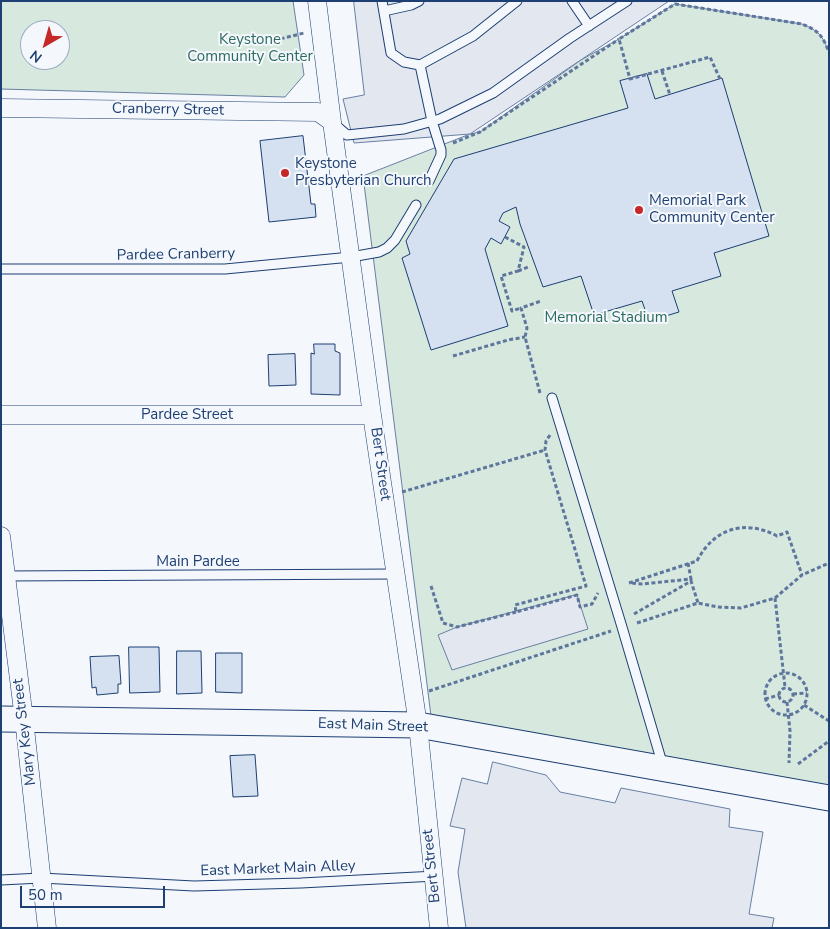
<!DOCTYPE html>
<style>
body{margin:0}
#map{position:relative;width:830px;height:929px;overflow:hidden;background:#f4f7fb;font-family:"Nunito Sans",sans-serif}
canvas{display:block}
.frame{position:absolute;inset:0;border:2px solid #1d3f73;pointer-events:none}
.north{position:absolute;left:20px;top:20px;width:50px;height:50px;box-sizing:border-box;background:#f4f7fb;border:1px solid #9eadc5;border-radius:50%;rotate:218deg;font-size:14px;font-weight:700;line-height:20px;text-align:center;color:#1d3f73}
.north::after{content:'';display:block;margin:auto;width:18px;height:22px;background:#c62828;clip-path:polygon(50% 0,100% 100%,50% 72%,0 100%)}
.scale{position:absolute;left:20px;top:886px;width:145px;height:22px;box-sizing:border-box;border:2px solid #1d3f73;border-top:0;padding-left:6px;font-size:15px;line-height:18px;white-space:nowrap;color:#1d3f73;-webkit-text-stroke:4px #f4f7fb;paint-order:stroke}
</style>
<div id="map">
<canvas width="830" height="929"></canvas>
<div class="frame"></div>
<div class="north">N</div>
<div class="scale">50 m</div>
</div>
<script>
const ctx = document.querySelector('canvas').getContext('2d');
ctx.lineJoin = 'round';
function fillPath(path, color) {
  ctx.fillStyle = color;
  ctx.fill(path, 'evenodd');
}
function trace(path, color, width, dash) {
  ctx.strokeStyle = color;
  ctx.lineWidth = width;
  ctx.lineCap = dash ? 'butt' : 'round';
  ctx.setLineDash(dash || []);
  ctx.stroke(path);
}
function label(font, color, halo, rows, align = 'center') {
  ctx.font = font + ' "Nunito Sans",sans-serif';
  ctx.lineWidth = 4;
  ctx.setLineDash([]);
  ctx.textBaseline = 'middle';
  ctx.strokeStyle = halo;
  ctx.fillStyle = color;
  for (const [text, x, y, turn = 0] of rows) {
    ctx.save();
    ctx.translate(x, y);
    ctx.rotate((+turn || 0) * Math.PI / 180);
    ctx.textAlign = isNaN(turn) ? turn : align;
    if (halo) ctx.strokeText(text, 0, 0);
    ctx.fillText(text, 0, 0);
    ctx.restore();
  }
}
const green = new Path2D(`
 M1 1H293L304 75 285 97 1 89ZM30 30H60V60H30Z
 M675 4 802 24C819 31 822 35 829 52V787L431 716 363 176 470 134 480 132 581 60 619 39Z`);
const parking = new Path2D(`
 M354 1H669L470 134 354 143 343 99 364 95Z
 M577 595 588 629 452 670 438 635 457 627Z
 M493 762 546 775 560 792 615 803 621 788 730 809 729 827 763 832 749 914 774 918 772 928H466L458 872 465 829 450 826 462 778 487 784Z`);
const building = new Path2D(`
 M647 74 655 99 722 78 769 236 714 253 721 276 672 291 679 312 649 321 642 301 594 315 581 276 543 287 520 224 516 207 503 213 499 221 510 227 501 244 491 238 485 249 508 326 431 350 402 258 410 254 406 241 454 159 628 108 620 81Z
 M303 136 311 204H315L316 217 269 222 260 141Z
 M314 344H335V351L340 353V395L311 394V353L314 354Z
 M295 354 296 385 269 386 268 355Z
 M129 647H159L160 692 130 693Z
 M177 651H201L202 693 177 694Z
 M216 653H242V693L216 692Z
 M119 656 121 684H118V693L97 695 96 687 92 688 90 657Z
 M255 755 258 796 233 797 230 756Z`);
const path = new Path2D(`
 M1 42H2
 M268 42 304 33
 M662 71 670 95
 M720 79 710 57 630 79 619 39 675 4 802 24C819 31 822 35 829 52
 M453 143 480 132 619 39
 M505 237 524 247 518 271 501 276 512 311 521 308
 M518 271 528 267
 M453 356 508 340 525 337
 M540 393 525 337 527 328 521 308 541 301
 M550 435 546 441 545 450 586 586 515 605 516 612 577 595 580 607 592 604 598 593
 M402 492 545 450
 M688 563 691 579
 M629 583 697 561C714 528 745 519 777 536L787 532 802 575
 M632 583 642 584 691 579V581
 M431 586 443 623 457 627 516 612
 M775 598 785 687
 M634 614 691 581 698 603
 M637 623 698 603 718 607 741 608 775 598 802 575 829 563
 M765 694a21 21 0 1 1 42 0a21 21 0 1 1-42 0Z
 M779 695a7 7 0 1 1 14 0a7 7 0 1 1-14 0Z
 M429 691 611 631
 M793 694 807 693
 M765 699 779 695
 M787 702 790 731 789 763
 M804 705 829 721
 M798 764 829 741`);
const service = new Path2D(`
 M382 1 391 53 404 62 420 65 432 121 441 150V155L429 181
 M572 1 589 26
 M384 11 411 5 419 1
 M420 65 473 36 517 1
 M333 123 347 135 404 129 440 119 493 93 570 38 627 1
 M1 269H225L351 257 379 252 387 248 395 240 416 205
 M552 398 622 627 663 766
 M3 576 396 574
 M1 880 41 878 194 886 301 883 436 876`);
const minor = new Path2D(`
 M317 1 332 122 372 415 418 725 439 928
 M1 108 318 112 332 122
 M1 415H372
 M1 536 24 719 47 928`);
const secondary = new Path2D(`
 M1 719 418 725 829 798`);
const markers = [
 [285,173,5,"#c62828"],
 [639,210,5,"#c62828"]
];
const parkNames = [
 ["Keystone",250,40],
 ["Community Center",250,57],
 ["Memorial Stadium",606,318]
];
const streetNames = [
 ["Cranberry Street",168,110,1],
 ["Pardee Cranberry",176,255,-1],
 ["Pardee Street",187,415],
 ["Bert Street",380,464,82],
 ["Main Pardee",198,562],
 ["East Main Street",373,726,2],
 ["Mary Key Street",25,732,-97],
 ["Bert Street",432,866,-96],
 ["East Market Main Alley",278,869,-2]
];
const poiNames = [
 ["Keystone",295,164],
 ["Presbyterian Church",295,181],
 ["Memorial Park",649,201],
 ["Community Center",649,218]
];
fillPath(green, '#d7e8df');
trace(green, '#687fa3', 1);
fillPath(parking, '#e3e8f0');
trace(parking, '#687fa3', 1);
fillPath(building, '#d5e0f0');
trace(building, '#1d3f73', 1);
trace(service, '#1d3f73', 11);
trace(minor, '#1d3f73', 19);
trace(secondary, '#1d3f73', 27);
trace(path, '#5e769c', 3, [4, 2.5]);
trace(service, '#f4f7fb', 9);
trace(minor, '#f4f7fb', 18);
trace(secondary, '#f4f7fb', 25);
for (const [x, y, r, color] of markers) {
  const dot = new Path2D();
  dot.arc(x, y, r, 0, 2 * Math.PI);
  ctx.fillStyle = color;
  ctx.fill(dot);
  trace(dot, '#f4f7fb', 2);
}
label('15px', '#2c6c60', '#f4f7fb', parkNames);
label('15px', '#1d3f73', '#f4f7fb', streetNames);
label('15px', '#1d3f73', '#f4f7fb', poiNames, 'left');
</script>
